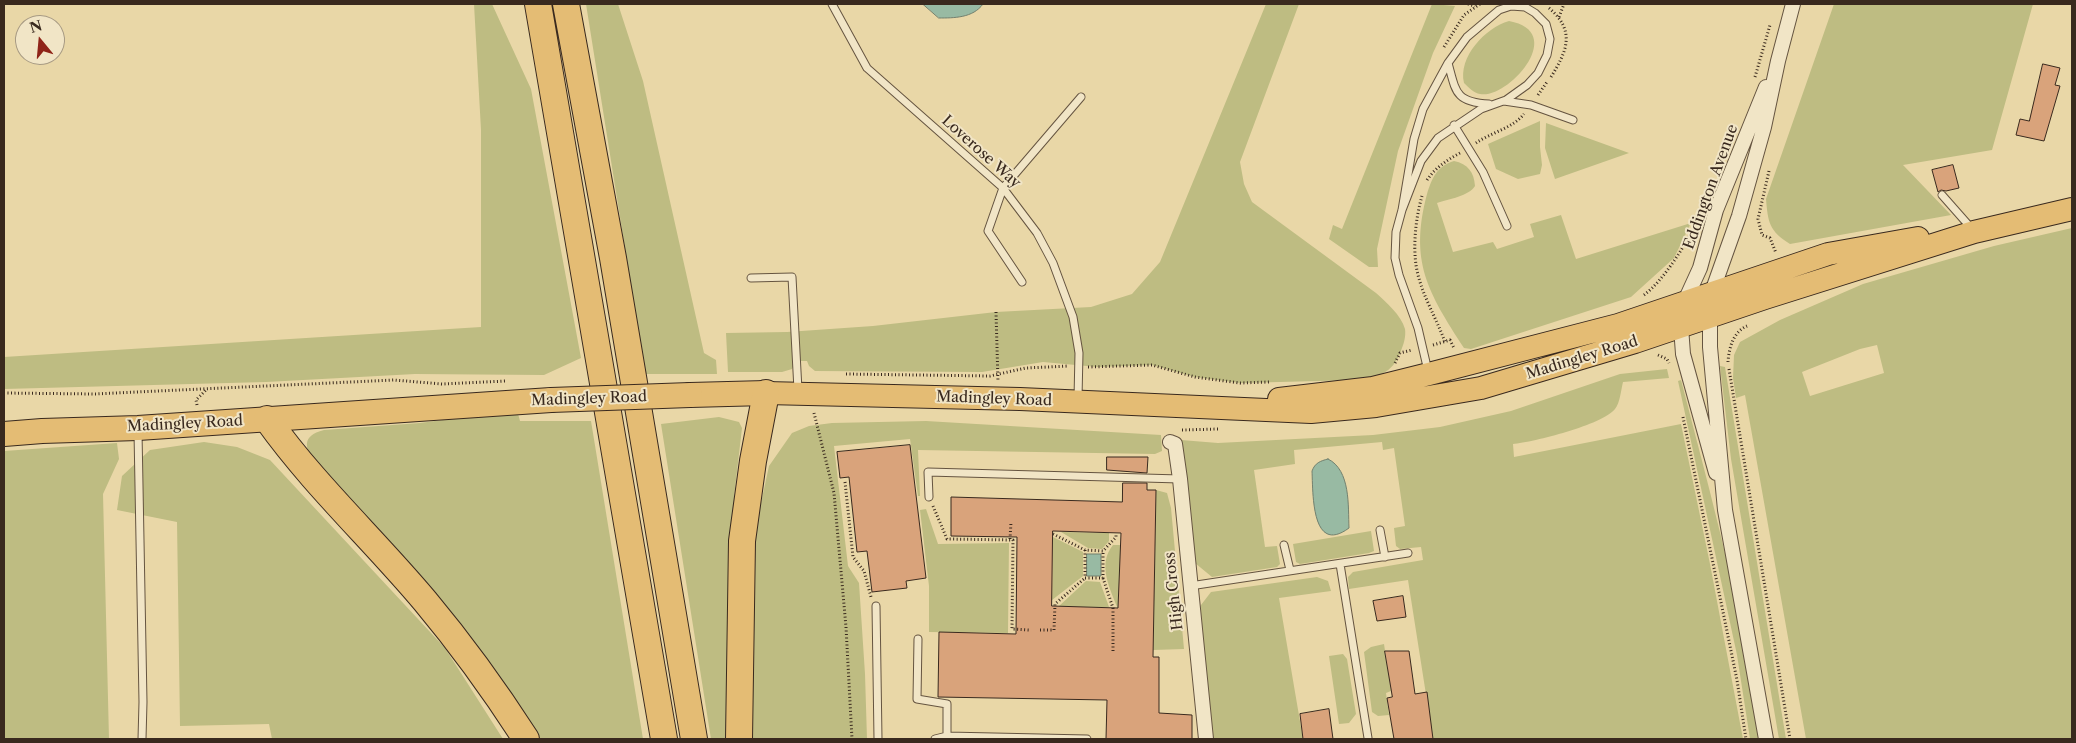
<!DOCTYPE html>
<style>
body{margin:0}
#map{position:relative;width:2076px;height:743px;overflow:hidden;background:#e9d7a7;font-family:"Libre Caslon Text",serif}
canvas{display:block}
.frame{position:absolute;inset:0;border:5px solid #39291e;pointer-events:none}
.north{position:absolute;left:15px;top:15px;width:50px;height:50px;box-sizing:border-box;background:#f1e5c6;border:1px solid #a79a83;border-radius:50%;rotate:343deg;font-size:14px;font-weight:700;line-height:20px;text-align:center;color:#39291e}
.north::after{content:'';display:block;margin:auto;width:18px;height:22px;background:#8f2418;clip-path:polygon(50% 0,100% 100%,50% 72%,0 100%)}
</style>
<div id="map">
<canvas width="2076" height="743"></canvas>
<div class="frame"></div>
<div class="north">N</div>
</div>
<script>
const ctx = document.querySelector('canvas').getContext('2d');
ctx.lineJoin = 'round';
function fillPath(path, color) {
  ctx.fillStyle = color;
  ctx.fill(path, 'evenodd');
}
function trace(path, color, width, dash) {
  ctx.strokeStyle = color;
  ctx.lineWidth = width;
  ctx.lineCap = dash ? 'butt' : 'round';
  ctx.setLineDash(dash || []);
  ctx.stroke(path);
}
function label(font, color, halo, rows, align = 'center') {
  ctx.font = font + ' "Libre Caslon Text",serif';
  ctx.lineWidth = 4;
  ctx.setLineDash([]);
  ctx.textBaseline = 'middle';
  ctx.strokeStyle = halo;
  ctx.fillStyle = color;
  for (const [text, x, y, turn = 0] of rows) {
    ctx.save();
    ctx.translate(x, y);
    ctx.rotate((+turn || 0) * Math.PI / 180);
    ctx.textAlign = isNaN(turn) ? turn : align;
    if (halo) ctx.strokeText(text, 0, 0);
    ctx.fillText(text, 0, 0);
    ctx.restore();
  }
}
const green = new Path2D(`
 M474 4H492L531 89 581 358 544 375 415 374 266 382 4 389V357L481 327V130Z
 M586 4H618L643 81 704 353 716 360 717 374H645Z
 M1266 4H1299L1240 162 1244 184 1252 202 1376 293C1386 302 1401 315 1405 329 1406 336 1404 343 1402 348 1394 372 1382 376 1358 380L1240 383 1195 377 1152 365 1098 367 1043 362 982 372 815 371 809 366 807 361H796L792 369 782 372H728L726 333 787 332 873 326 996 312 1091 307 1132 294 1160 262Z
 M1432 4 1455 6 1433 53 1398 151 1377 249 1378 267H1369L1329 239 1333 225 1342 229Z
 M1834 4H2033L1992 150 1903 165 1951 215 1790 244C1769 231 1768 222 1766 199Z
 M1509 21C1569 32 1507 100 1480 94 1474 93 1468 87 1464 83 1458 57 1485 28 1509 21Z
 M1540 121V147L1542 165 1540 174 1518 179 1496 169 1488 144Z
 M1546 123 1629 153 1555 179 1545 148Z
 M1454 161C1468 164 1474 172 1475 186 1469 196 1449 199 1437 203L1453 252 1493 242 1497 249 1534 237 1530 224 1561 215 1576 259 1691 223 1674 258 1631 297 1471 349 1464 348C1428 292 1409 262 1427 194 1432 178 1437 166 1454 161Z
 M2072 228V739H1806L1745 395 1736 398 1733 378 1734 355 1740 342 1780 320 1863 284 1994 246ZM1877 345 1884 373 1810 396 1802 372 1860 349Z
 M1720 366 1725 367 1786 739H1779L1731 459Z
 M1667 369 1669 378 1623 382C1621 390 1620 403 1615 409 1602 425 1534 442 1513 444L1514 457 1681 424 1710 564 1743 739H1433L1408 580 1349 589 1348 577 1353 572 1423 560 1421 547 1400 549 1396 546 1394 528 1405 526 1394 448 1383 450 1382 442 1294 450 1295 464 1254 470 1265 547 1277 546 1280 564 1277 567 1212 577 1195 563 1181 440 1218 443 1373 435 1440 427 1511 411 1620 374Z
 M1681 380C1712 499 1744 618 1762 739H1750L1737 655 1678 381Z
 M517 410 520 421H591L643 739H537L314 466C306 448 300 436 324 430L420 423Z
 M719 417 739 422 742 428 734 497 738 499C731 579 727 659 727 739H711L661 424Z
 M926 421 1161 435 1162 451 1155 454 918 450 920 496H918L910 439 834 446 848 566 859 583 865 674 867 739H751L750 660 756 526 769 466 792 433 809 426 832 423Z
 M204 442 237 447 270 460 445 648 503 739H272L269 724 180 726 177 522 117 510 122 476 150 450Z
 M117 443 119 459 103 494 109 739H4V451Z
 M1156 490 1167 493 1171 508 1184 649 1153 650Z
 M926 509 938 544 1009 543 1008 633 929 632V586L920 510Z
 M1371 531 1374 551 1369 553 1300 564 1296 562 1293 544Z
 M1061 532 1109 533V541L1102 549 1088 548Z
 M1053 537 1083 552V576L1052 600Z
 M1113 545H1121L1118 609C1110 589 1097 564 1113 545Z
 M1317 577 1328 581 1331 591 1279 598 1303 739H1212L1199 611 1201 605 1211 592Z
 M1086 581 1100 582 1109 607H1058Z
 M1384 644 1391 691 1386 693 1389 715 1378 716 1372 712 1364 652 1371 647Z
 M1343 654 1347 659 1356 714 1349 723 1339 724 1329 656Z`);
const water = new Path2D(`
 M923 4H983C973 18 954 18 939 18Z
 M1328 459C1351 470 1348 507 1349 528 1311 556 1313 492 1312 471 1315 463 1320 461 1328 459Z
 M1087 554H1101V576H1087Z`);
const building = new Path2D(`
 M2043 64 2060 68 2055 85 2060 86 2044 141 2016 135 2020 119 2029 121Z
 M1953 165 1959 188 1946 191 1941 190 1938 192 1932 170Z
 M910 445 926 578 906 581 907 588 872 592 867 551 857 552 849 477 840 478 837 452Z
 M1107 457H1148L1147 473 1107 470Z
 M1123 483H1147V490H1156L1153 657H1159V713L1192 715V739H1106L1107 700 938 697 939 632 1016 634 1017 537 951 536V497L1122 502ZM1053 531 1121 533 1118 608 1052 606Z
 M1403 596 1406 617 1377 621 1373 601Z
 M1385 651H1409L1415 694 1427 692 1433 739H1394L1387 698 1392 697Z
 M1329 709 1333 739H1303L1300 714Z`);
const path = new Path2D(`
 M1468 4 1475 6
 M1549 8C1576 31 1567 51 1551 77
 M1559 17 1564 4
 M1444 47 1464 15 1480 4
 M1755 77 1770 25
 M1538 95 1547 82
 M1476 143C1490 133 1513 128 1524 114
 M1769 171 1758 219 1762 235 1770 238 1776 253
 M1427 180C1435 168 1447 160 1460 153
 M1422 196C1416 217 1413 243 1416 265 1420 292 1436 317 1445 342
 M1644 295C1664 280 1683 248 1695 226
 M996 312 998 382
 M1433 345 1450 340 1454 348
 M1658 355 1667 359 1669 363
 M1728 362C1729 348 1733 332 1747 326
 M1395 363 1400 353 1412 350
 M1088 367 1152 365 1195 377 1240 383 1269 382
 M1729 369 1790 739
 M846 374 990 376 1026 368 1069 366
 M4 393 94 394 394 380 442 384 506 381
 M197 405 196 400 206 390
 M814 413 834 493 846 627 852 739
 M1683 417 1737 680 1746 739
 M1182 430 1218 429
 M845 482 853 557 864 571 871 597
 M933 506 947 539 1013 540 1012 629 1029 630
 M1053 534 1085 550 1103 551 1116 537V533
 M1010 539 1011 522
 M1085 550V578H1103V551
 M1103 578 1113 608V652
 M1040 630H1054L1055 604 1085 578`);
const service = new Path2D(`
 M832 4 867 68 1003 188 1037 233 1053 263 1073 317 1079 353 1078 398
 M1448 63C1456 92 1455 102 1489 104
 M1504 101 1531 105 1573 120
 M1454 125 1483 172 1507 226
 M1942 195 1972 229
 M1402 210 1421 161 1438 138 1481 109 1506 100 1527 85 1538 73 1547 55 1550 39 1546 24 1535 13 1525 7 1511 6 1499 10 1467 37 1448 63 1423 109 1414 139 1402 210 1396 232 1395 258 1399 275 1418 328 1428 371
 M751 278 792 277 798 390
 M1022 282 988 231 1003 188 1081 97
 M138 432 143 702 142 739
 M929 497 928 472 1180 479
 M1380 530 1385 557
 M1284 545 1290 570
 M1340 564 1368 738
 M1190 586 1408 553
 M876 606 878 739
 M918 639 917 699 947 704V736
 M935 739 947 736 1087 739`);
const minor = new Path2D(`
 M1170 442 1175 444 1180 479 1206 739
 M1716 473 1683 354 1681 327 1684 303 1700 268 1716 210 1766 87
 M1766 739 1725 510 1710 347V317L1712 292 1739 216 1764 127 1778 61 1793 4`);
const primary = new Path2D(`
 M766 393 1020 399 1311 412 1376 406 1481 388 1635 342 1765 298 1974 232 2072 209
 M1279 399 1373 388 1429 374 1618 325 1828 254 1918 238`);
const trunk = new Path2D(`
 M690 395 766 393
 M4 434 42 431 138 428 551 400`);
const motorway = new Path2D(`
 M538 4 664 739
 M566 4 613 258 694 739
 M267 419C314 485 373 539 425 601 461 644 495 691 526 739
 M739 739 742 541 753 461 766 393`);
const trunkBridge = new Path2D(`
 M551 400 690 395`);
const streetNames = [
 ["Loverose Way",981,152,42],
 ["Eddington Avenue",1711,187,-70],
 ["Madingley Road",1582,358,-17],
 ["Madingley Road",589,399,-2],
 ["Madingley Road",994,399,2],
 ["Madingley Road",185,424,-3],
 ["High Cross",1174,591,-96]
];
fillPath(green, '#bebc82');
fillPath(water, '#98baa3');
trace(water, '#72806e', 1);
fillPath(building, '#d9a37b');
trace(building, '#39291e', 1);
trace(service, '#655440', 9);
trace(minor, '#655440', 16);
trace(primary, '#39291e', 24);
trace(trunk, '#39291e', 26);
trace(motorway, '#39291e', 28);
trace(path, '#39291e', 3, [1, 2.5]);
trace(service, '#f1e5c6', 7);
trace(minor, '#f1e5c6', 14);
trace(primary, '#e4bc74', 22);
trace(trunk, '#e4bc74', 24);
trace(motorway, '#e4bc74', 26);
trace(trunkBridge, '#39291e', 26, []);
trace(trunkBridge, '#e4bc74', 24);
label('15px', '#39291e', '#f1e5c6', streetNames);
</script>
